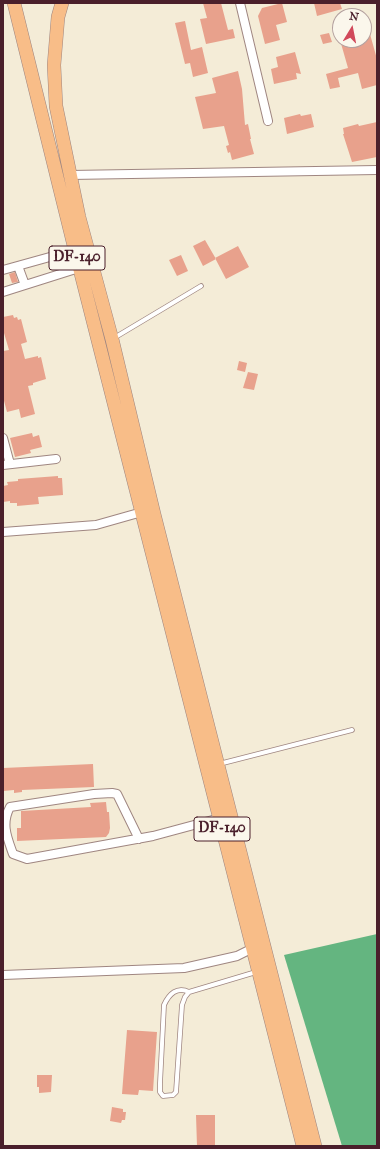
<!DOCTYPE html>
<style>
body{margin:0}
#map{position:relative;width:380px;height:1149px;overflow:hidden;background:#f4ecd7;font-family:"IM FELL Great Primer",serif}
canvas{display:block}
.frame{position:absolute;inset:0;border:4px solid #4a1f2b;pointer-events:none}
.north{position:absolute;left:332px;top:8px;width:40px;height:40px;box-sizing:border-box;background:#fbf7ec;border:1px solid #b4a19f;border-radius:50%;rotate:10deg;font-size:11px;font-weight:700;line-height:16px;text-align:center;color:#4a1f2b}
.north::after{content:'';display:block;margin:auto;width:14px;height:18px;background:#d1495b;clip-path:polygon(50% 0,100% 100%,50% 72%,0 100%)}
</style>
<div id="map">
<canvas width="380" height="1149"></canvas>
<div class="frame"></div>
<div class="north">N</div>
</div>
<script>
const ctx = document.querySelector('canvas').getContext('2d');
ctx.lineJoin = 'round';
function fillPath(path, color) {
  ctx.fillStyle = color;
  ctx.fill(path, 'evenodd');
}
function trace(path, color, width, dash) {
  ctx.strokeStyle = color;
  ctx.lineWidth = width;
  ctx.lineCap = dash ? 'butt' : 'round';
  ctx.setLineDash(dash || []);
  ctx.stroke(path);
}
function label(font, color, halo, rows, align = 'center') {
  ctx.font = font + ' "IM FELL Great Primer",serif';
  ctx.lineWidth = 4;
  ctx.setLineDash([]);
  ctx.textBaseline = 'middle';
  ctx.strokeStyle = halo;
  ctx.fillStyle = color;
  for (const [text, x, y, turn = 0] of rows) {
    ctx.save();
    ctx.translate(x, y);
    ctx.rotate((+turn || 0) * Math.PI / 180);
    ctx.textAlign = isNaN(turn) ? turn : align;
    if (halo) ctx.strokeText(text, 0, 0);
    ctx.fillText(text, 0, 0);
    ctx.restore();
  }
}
const forest = new Path2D(`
 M377 934V1146H342L284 955Z`);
const building = new Path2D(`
 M203 3H221L228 30 233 29 235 38 206 44 200 19 207 18Z
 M282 3 287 22 276 25 280 40 265 44 258 16 262 8Z
 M314 3H340L342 9 317 16Z
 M364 20H366L377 59V85L362 89 358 73 338 78 340 87 330 89 326 74 348 68 340 40H364Z
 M185 21 191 50 202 47 208 73 193 77 190 63 185 64 175 23Z
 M329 33 332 42 323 44 320 35Z
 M295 52 301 74 296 73 297 79 274 84 271 69 278 67 276 57Z
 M238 71 242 89 245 125 248 124 251 139H250L254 154 232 160 230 152 228 153 226 146 229 145 224 126 203 129 195 97 216 93 212 78Z
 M300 114 301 116 311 114 314 127 287 134 284 118Z
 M377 122V157L352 162 343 134H344L343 128 358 124 359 126Z
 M205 240 216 259 203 266 193 246Z
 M238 246 249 267 226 279 215 258Z
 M181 255 188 271 177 276 169 260Z
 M15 272 18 282 12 283 9 274Z
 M13 315 14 318 17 317 18 320 21 319 27 342 21 344 25 359 38 356V358L41 357 46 379 33 383V385L28 386 35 414 21 418 19 409 7 412 3 397V351L9 350 4 333H3V317Z
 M239 361 247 363 245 372 237 370Z
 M248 372 258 374 254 390 243 388Z
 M32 433 33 437 39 435 42 447 30 450 31 453 15 457 10 438Z
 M58 476V478H62L63 495 38 497 39 504 17 506V503H10V501L3 502V486L8 485 7 482 18 481V479Z
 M93 764 94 787 22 790V792L14 793V790L3 791V768Z
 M106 802 107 812H109L110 828 109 833 106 837 17 841V828H21V811L91 807 90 803Z
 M127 1030 157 1032 153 1091 139 1090 138 1095 122 1094Z
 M37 1075H52L51 1092 39 1093V1087H37Z
 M112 1107 123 1109V1112H126L125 1120H122L121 1123 110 1121Z
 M196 1115H215V1146H197Z`);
const service = new Path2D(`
 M114 338 201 286
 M219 764 352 730
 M189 992C177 986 169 994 164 1005L160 1083V1092L163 1096 173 1095 176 1092 182 1005 185 997 189 992 256 972`);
const minor = new Path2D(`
 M240 3 268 121
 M70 175 377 170
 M18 266 25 285
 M3 270 75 250
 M3 292 79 268
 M3 438 10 464
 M3 465 56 459
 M3 532 96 525 142 512
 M139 839 117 794 112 793 94 794 10 807C1 824 7 837 13 854L27 859 153 836 220 818
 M3 975 184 968 237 956 253 948`);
const primary = new Path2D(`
 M14 3 75 250 303 1146
 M62 3 58 17 54 65 56 106 79 217 112 339 154 514 315 1146`);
const shields = [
 [77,258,56],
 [222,829,56]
];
const shieldNames = [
 ["DF-140",77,258],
 ["DF-140",222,829]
];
fillPath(forest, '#64b580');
fillPath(building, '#e8a18c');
trace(service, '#9f8681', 5.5);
trace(minor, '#9f8681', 10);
trace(primary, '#9f8681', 14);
trace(service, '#fff', 4);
trace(minor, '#fff', 8);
trace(primary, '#f8bd88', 13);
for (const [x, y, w] of shields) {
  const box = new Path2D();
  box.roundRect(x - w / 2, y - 12, w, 24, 3);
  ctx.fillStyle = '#fbf7ec';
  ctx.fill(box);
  trace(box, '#4a1f2b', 1);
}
label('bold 14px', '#4a1f2b', null, shieldNames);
</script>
